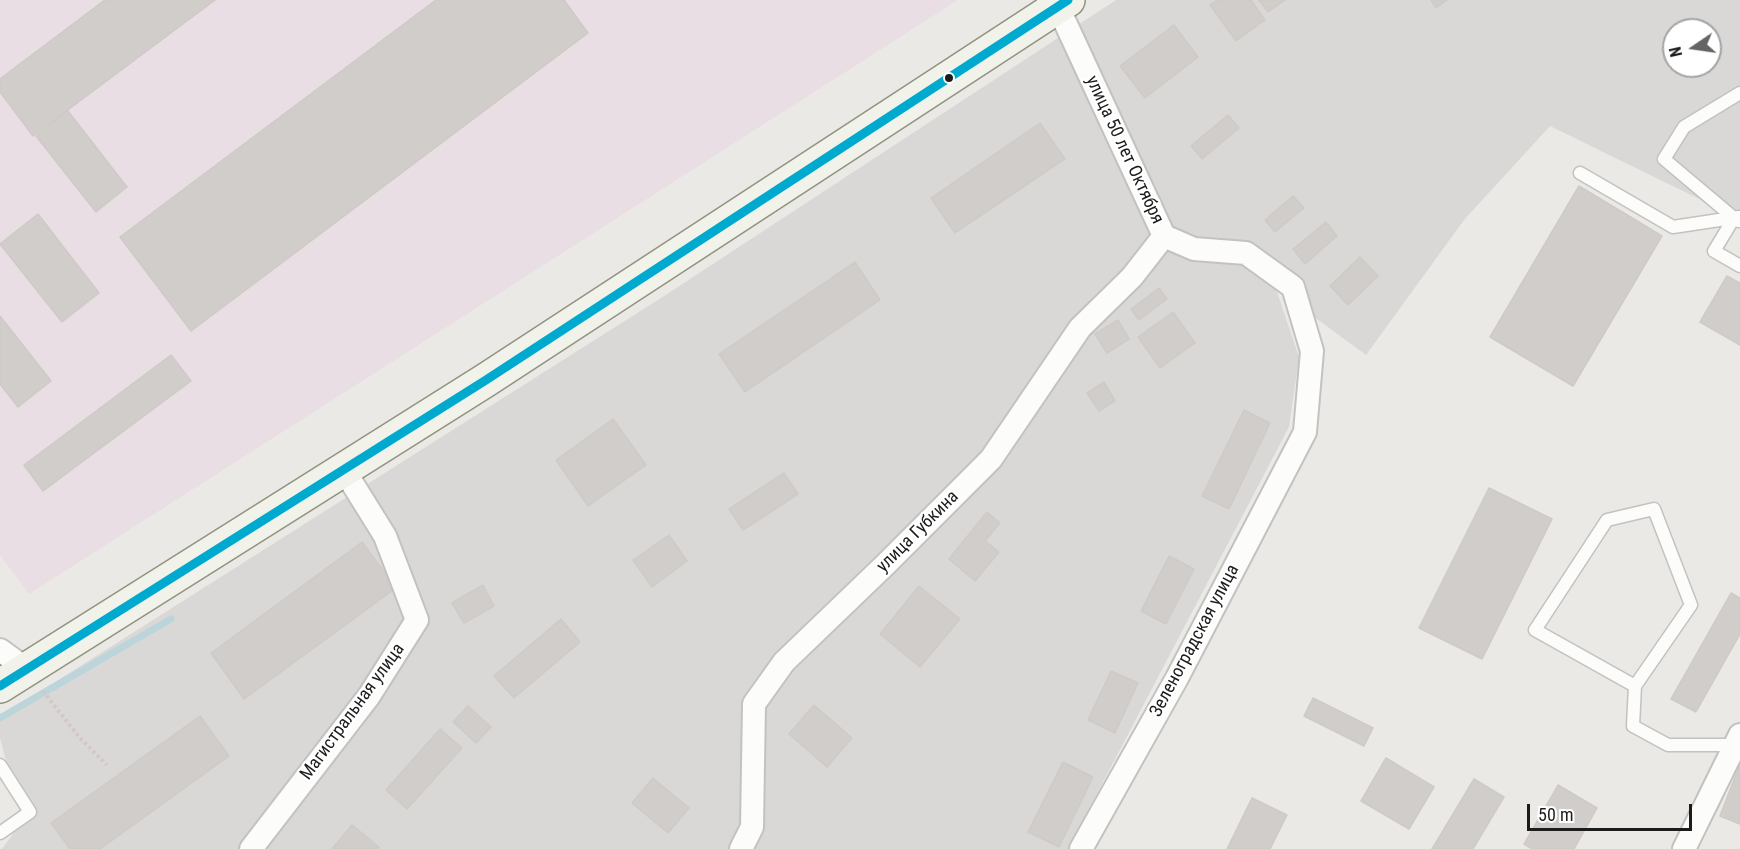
<!DOCTYPE html>
<meta charset="utf-8">
<style>
body{margin:0}
#map{position:relative;width:1740px;height:849px;overflow:hidden;background:#ebe9e5;font-family:"Roboto Condensed",sans-serif}
canvas{display:block}
.north{position:absolute;left:1662px;top:18px;width:60px;height:60px;box-sizing:border-box;background:#fff;border:2px solid #a4a4a4;border-radius:50%;rotate:257deg;font-size:16px;font-weight:700;line-height:24px;text-align:center;color:#1c1c1c}
.north::after{content:'';display:block;margin:auto;width:21px;height:27px;background:#646462;clip-path:polygon(50% 0,100% 100%,50% 72%,0 100%)}
.scale{position:absolute;left:1527px;top:804px;width:165px;height:27px;box-sizing:border-box;border:3px solid #1c1c1c;border-top:0;padding-left:8px;font-size:18px;line-height:21px;white-space:nowrap;color:#1c1c1c;-webkit-text-stroke:4px #fff;paint-order:stroke}
</style>
<div id="map">
<canvas width="1740" height="849"></canvas>
<div class="north">N</div>
<div class="scale">50 m</div>
</div>
<script>
const ctx = document.querySelector('canvas').getContext('2d');
ctx.lineJoin = 'round';
function fillPath(path, color) {
  ctx.fillStyle = color;
  ctx.fill(path, 'evenodd');
}
function trace(path, color, width, dash) {
  ctx.strokeStyle = color;
  ctx.lineWidth = width;
  ctx.lineCap = dash ? 'butt' : 'round';
  ctx.setLineDash(dash || []);
  ctx.stroke(path);
}
function label(font, color, halo, rows, align = 'center') {
  ctx.font = font + ' "Roboto Condensed",sans-serif';
  ctx.lineWidth = 4.5;
  ctx.setLineDash([]);
  ctx.textBaseline = 'middle';
  ctx.strokeStyle = halo;
  ctx.fillStyle = color;
  for (const [text, x, y, turn = 0] of rows) {
    ctx.save();
    ctx.translate(x, y);
    ctx.rotate((+turn || 0) * Math.PI / 180);
    ctx.textAlign = isNaN(turn) ? turn : align;
    if (halo) ctx.strokeText(text, 0, 0);
    ctx.fillText(text, 0, 0);
    ctx.restore();
  }
}
const residential = new Path2D(`
 M1116 0H1740V219L1550 126 1464 220 1366 355 1276 289 1299 357 1289 427 1068 849H2L22 821 0 738V717L664 296ZM1674 30H1710V66H1674Z`);
const industrial = new Path2D(`
 M0 0H958L29 594 0 555Z`);
const stream = new Path2D(`
 M0 718 171 619`);
const building = new Path2D(`
 M105 0H215L33 136 0 92V79Z
 M436 0H564L588 33 191 331 120 237Z
 M1217 0H1251L1265 20 1236 41 1210 5Z
 M1259 0H1285L1268 12Z
 M1431 0H1447L1436 8Z
 M1174 25 1198 57 1145 98 1120 66Z
 M68 111 127 187 96 212 36 136Z
 M1228 115 1239 128 1202 159 1191 146Z
 M1040 123 1065 159 955 233 931 198Z
 M1579 186 1662 236 1573 386 1490 337Z
 M1293 196 1304 208 1275 232 1265 220Z
 M38 214 99 293 62 322 0 244Z
 M1326 222 1337 236 1305 264 1293 249Z
 M1360 257 1378 276 1348 305 1330 286Z
 M855 262 880 300 745 392 719 354Z
 M1727 276 1740 283V345L1700 322Z
 M1159 288 1167 299 1139 320 1131 309Z
 M1173 312 1195 343 1160 368 1138 337Z
 M0 316 51 381 18 407 0 384Z
 M1118 320 1129 339 1107 353 1095 334Z
 M171 355 191 381 43 491 24 465Z
 M1104 382 1115 401 1099 411 1087 393Z
 M1244 410 1270 423 1229 509 1202 496Z
 M613 419 646 465 588 506 556 460Z
 M784 473 798 494 743 530 729 509Z
 M1489 488 1552 519 1482 659 1419 628Z
 M987 512 1000 523 985 541 999 552 975 581 949 559Z
 M669 535 687 561 652 587 633 560Z
 M362 542 396 588 244 699 211 653Z
 M1169 556 1194 569 1166 624 1141 611Z
 M483 585 494 606 464 623 452 603Z
 M919 586 960 619 920 667 880 634Z
 M1731 593 1740 598V634L1696 712 1671 699Z
 M561 619 580 642 514 698 494 676Z
 M1111 671 1138 683 1115 733 1088 720Z
 M1313 698 1373 728 1364 746 1304 716Z
 M814 705 852 738 827 767 789 734Z
 M468 706 491 727 476 743 453 722Z
 M200 716 229 756 100 849H70L51 823Z
 M440 729 462 748 407 809 386 790Z
 M1386 758 1434 787 1409 829 1361 801Z
 M1063 762 1093 777 1059 847 1028 832Z
 M1740 764V824L1720 816Z
 M653 778 689 808 668 833 632 803Z
 M1474 779 1504 797 1473 849H1432Z
 M1558 785 1597 808 1574 849H1532L1524 844Z
 M1252 798 1287 815 1270 849H1227Z
 M352 825 379 847 378 849H332Z`);
const path = new Path2D(`
 M43 691 79 737 107 765`);
const service = new Path2D(`
 M1580 173 1673 227 1739 217
 M1734 218 1664 159 1684 127 1740 93
 M1739 221 1734 218 1714 251 1740 266
 M1635 686 1535 630 1607 520 1654 509 1691 605 1635 686 1633 726 1668 745H1735
 M0 765 30 812 0 833`);
const minor = new Path2D(`
 M1048 0 1058 7 1164 236 1194 249 1246 253 1293 287 1312 351 1305 432 1177 678 1081 849
 M0 650 26 669
 M251 849 369 696 417 620 385 536 344 470
 M741 849 752 827 754 704 784 662 886 564 991 459 1080 328 1132 277 1164 236
 M1684 849 1740 735`);
const secondary = new Path2D(`
 M0 686 486 380 1068 0`);
const bus1 = new Path2D(`
 M0 686 486 380 1068 0`);
const markers = [
 [949,78,5,"#1c1c1c"]
];
const streetNames = [
 ["улица 50 лет Октября",1124,150,65],
 ["улица Губкина",918,532,-45],
 ["Зеленоградская улица",1195,641,-62],
 ["Магистральная улица",353,712,-54]
];
fillPath(residential, '#dad8d6');
fillPath(industrial, '#e8dee3');
trace(stream, '#bbd5db', 7);
fillPath(building, '#d0cdca');
trace(building, '#cecbc7', 1.5);
trace(service, '#c3c2c1', 15);
trace(minor, '#c3c2c1', 26);
trace(secondary, '#91927f', 36);
trace(path, '#d4c8c6', 4, [3, 3]);
trace(service, '#fcfcfb', 12);
trace(minor, '#fcfcfb', 22);
trace(secondary, '#f1f2ea', 33);
trace(bus1, '#00a9ce', 9);
for (const [x, y, r, color] of markers) {
  const dot = new Path2D();
  dot.arc(x, y, r, 0, 2 * Math.PI);
  ctx.fillStyle = color;
  ctx.fill(dot);
  trace(dot, '#fff', 2);
}
label('18px', '#1c1c1c', '#fff', streetNames);
</script>
